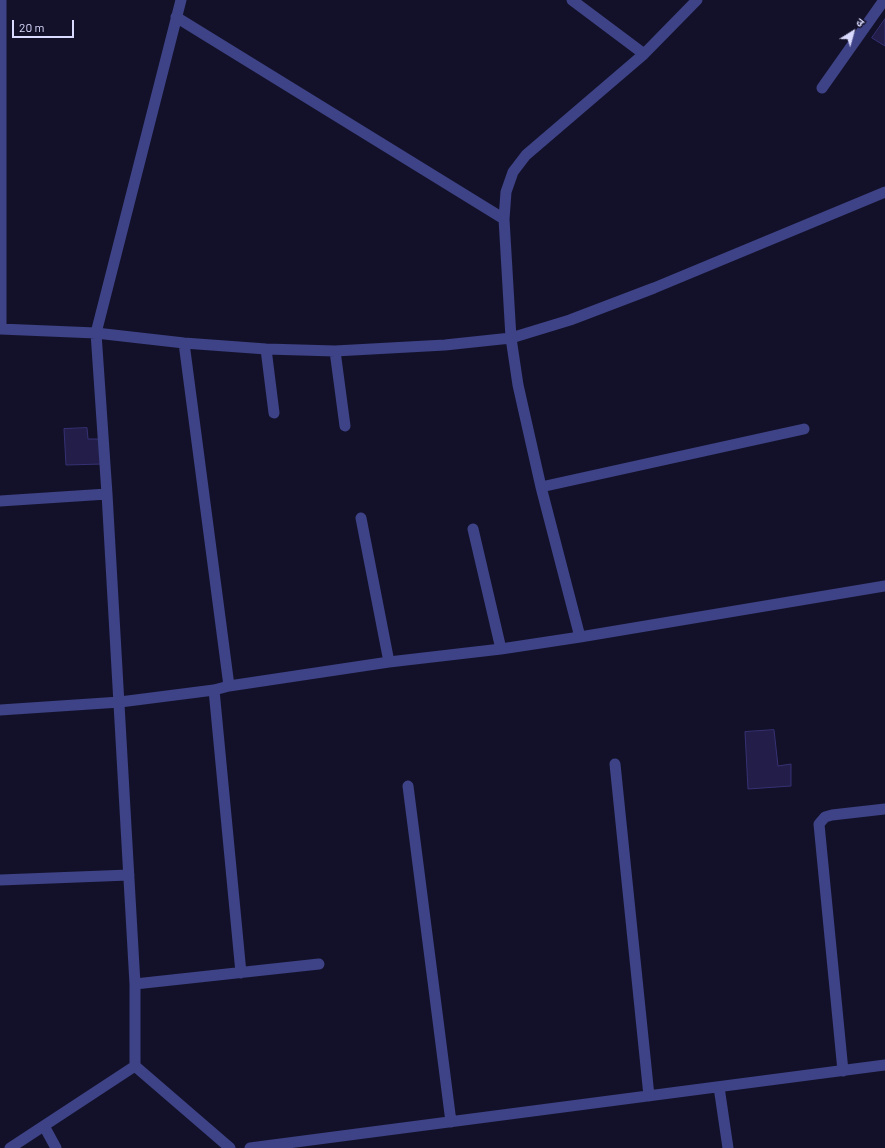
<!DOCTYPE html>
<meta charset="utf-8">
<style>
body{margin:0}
#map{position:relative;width:885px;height:1148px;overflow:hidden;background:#131129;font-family:Barlow,"Noto Sans Devanagari",sans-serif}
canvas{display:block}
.north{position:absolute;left:833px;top:12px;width:40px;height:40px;-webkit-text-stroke:3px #131129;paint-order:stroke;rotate:37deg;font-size:11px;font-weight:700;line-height:16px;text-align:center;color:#dadafe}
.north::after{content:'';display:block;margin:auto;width:14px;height:18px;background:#dadafe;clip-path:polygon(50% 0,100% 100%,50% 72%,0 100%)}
.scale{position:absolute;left:12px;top:20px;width:62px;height:18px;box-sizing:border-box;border:2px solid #dadafe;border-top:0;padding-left:5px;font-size:12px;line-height:14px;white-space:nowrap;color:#dadafe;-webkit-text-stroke:3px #131129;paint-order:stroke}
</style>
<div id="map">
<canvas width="885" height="1148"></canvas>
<div class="north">उ</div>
<div class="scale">20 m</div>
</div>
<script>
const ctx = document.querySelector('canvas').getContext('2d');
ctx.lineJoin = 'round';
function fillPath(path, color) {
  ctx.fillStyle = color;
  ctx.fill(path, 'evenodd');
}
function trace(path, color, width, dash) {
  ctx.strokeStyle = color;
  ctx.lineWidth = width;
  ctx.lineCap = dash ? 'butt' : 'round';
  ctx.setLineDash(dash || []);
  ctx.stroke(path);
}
const building = new Path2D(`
 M885 19V46L872 38Z
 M87 428 88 439H102L103 464 66 465 64 429Z
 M774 730 778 766 791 764V786L748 789 745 732Z`);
const service = new Path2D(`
 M822 88 884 0`);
const minor = new Path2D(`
 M1 0V329
 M181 0 96 333 107 494 135 984V1066L230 1148
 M572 0 644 54
 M176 17 504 219
 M0 329 96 333 184 343 266 349 335 351 445 345 511 338 570 320 654 288 885 192
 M184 343 229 686
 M266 349 274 413
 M335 351 345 426
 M541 487 804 429
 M0 501 107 494
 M361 518 389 662
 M473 529 501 649
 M580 637 541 487 518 385 511 338 504 219 506 192 513 172 526 155 644 54 697 0
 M214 690 241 973
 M0 710 120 702 214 690 229 686 389 662 501 649 580 637 885 586
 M615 764 649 1096
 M408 786 451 1122
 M0 880 129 875
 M135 984 319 964
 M843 1071 819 824 825 817 832 815 885 809
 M719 1087 728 1148
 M44 1126 56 1148
 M10 1148 135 1066
 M250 1148 885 1065`);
fillPath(building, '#221e49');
trace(building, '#373174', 1);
trace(service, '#3e4286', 11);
trace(minor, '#3e4286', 11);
</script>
